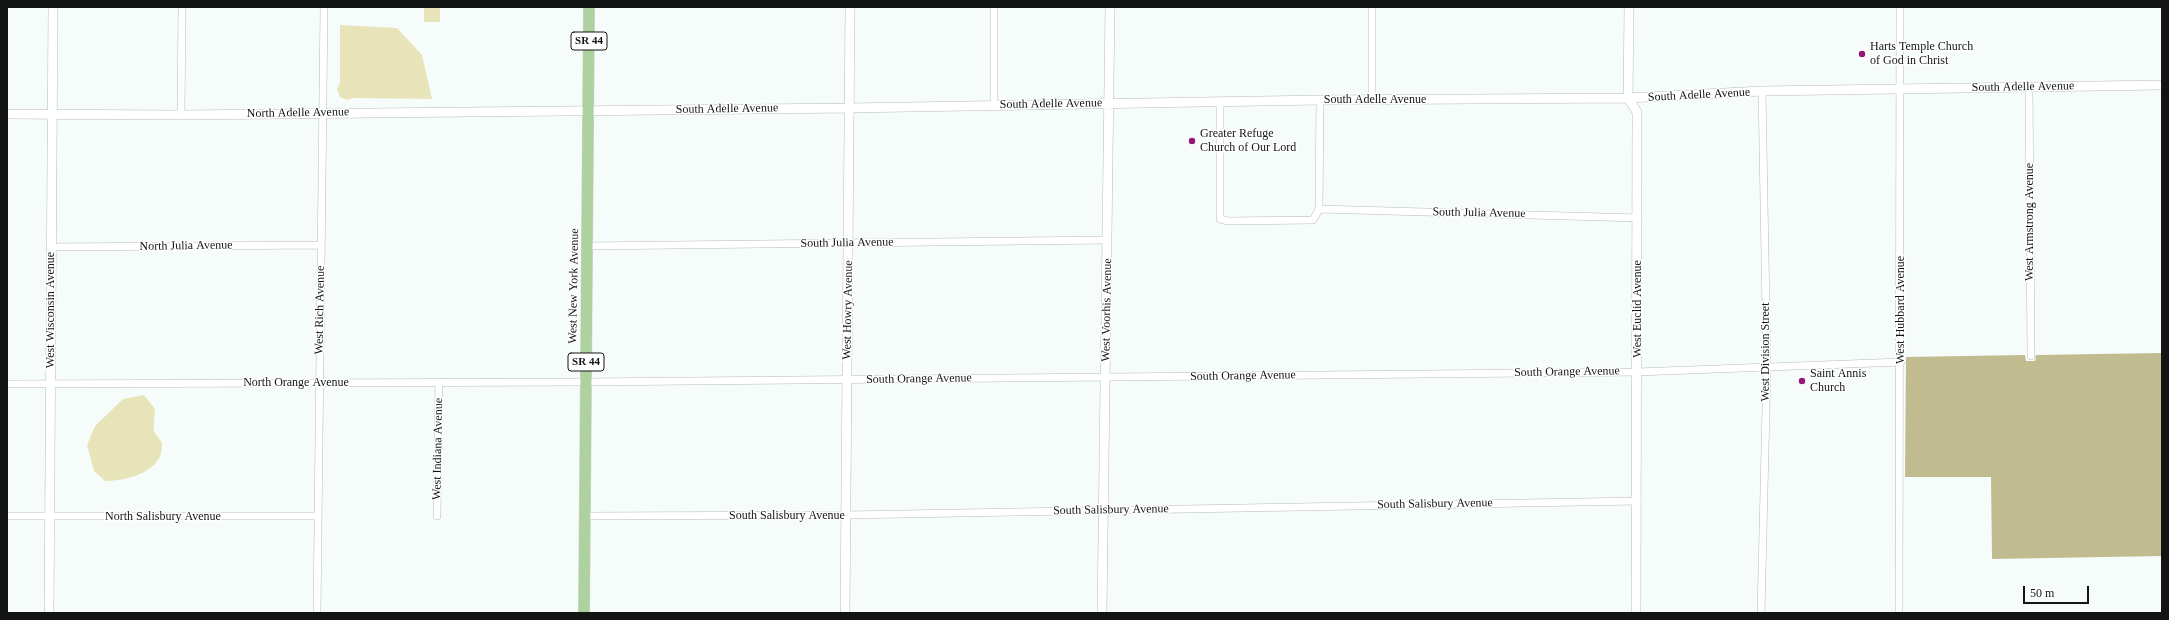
<!DOCTYPE html>
<style>
body{margin:0}
#map{position:relative;width:2169px;height:620px;overflow:hidden;background:#f5fcf9;font-family:"Times New Roman",serif}
canvas{display:block}
.frame{position:absolute;inset:0;border:8px solid #131514;pointer-events:none}
.scale{position:absolute;left:2023px;top:586px;width:66px;height:18px;box-sizing:border-box;border:2px solid #131514;border-top:0;padding-left:5px;font-size:12px;line-height:14px;white-space:nowrap;color:#131514;-webkit-text-stroke:3px #fff;paint-order:stroke}
</style>
<div id="map">
<canvas width="2169" height="620"></canvas>
<div class="frame"></div>
<div class="scale">50 m</div>
</div>
<script>
const ctx = document.querySelector('canvas').getContext('2d');
ctx.lineJoin = 'round';
function fillPath(path, color) {
  ctx.fillStyle = color;
  ctx.fill(path, 'evenodd');
}
function trace(path, color, width, dash) {
  ctx.strokeStyle = color;
  ctx.lineWidth = width;
  ctx.lineCap = dash ? 'butt' : 'round';
  ctx.setLineDash(dash || []);
  ctx.stroke(path);
}
function label(font, color, halo, rows, align = 'center') {
  ctx.font = font + ' "Times New Roman",serif';
  ctx.lineWidth = 3;
  ctx.setLineDash([]);
  ctx.textBaseline = 'middle';
  ctx.strokeStyle = halo;
  ctx.fillStyle = color;
  for (const [text, x, y, turn = 0] of rows) {
    ctx.save();
    ctx.translate(x, y);
    ctx.rotate((+turn || 0) * Math.PI / 180);
    ctx.textAlign = isNaN(turn) ? turn : align;
    if (halo) ctx.strokeText(text, 0, 0);
    ctx.fillText(text, 0, 0);
    ctx.restore();
  }
}
const green = new Path2D(`
 M424 7H440V22H424Z
 M340 25 397 28 422 55 432 99 353 98 347 100 340 97 337 89 340 83Z
 M144 395 155 409C155 415 153 424 154 431 156 436 161 439 162 444 164 472 126 481 105 481L94 471 87 445 95 426 123 399Z`);
const forest = new Path2D(`
 M2162 353V556L1992 559 1991 477H1905L1906 357 2025 355 2026 361H2035L2036 355Z`);
const minor = new Path2D(`
 M2029 87 2031 356
 M1372 100V7
 M1220 103V219L1228 221 1313 220 1319 209 1320 100
 M994 105V7
 M181 115 182 7
 M1319 209 1638 218
 M587 246 1108 240
 M52 247 321 245
 M7 384 586 382 1637 372 1901 362
 M7 516H318
 M437 516 439 382
 M585 516 846 515 1637 501
 M317 613 324 7
 M1761 613 1767 367 1762 91
 M1899 613 1900 7`);
const tertiary = new Path2D(`
 M1629 7 1628 98 1637 112 1636 613
 M7 114 181 115 850 108 1320 100 1628 98 1762 91 2162 85
 M49 613 53 7
 M845 613 850 7
 M1102 613 1110 7`);
const primary = new Path2D(`
 M584 613 589 7`);
const markers = [
 [1862,54,4,"#921875"],
 [1192,141,4,"#921875"],
 [1802,381,4,"#921875"]
];
const shields = [
 [589,41,36],
 [586,362,36]
];
const shieldNames = [
 ["SR 44",589,41],
 ["SR 44",586,362]
];
const poiNames = [
 ["Harts Temple Church",1870,47],
 ["of God in Christ",1870,61],
 ["Greater Refuge",1200,134],
 ["Church of Our Lord",1200,148],
 ["Saint Annis",1810,374],
 ["Church",1810,388]
];
const streetNames = [
 ["South Adelle Avenue",2023,87,-1],
 ["South Adelle Avenue",1699,95,-3],
 ["South Adelle Avenue",1375,100],
 ["South Adelle Avenue",1051,104,-1],
 ["South Adelle Avenue",727,109,-1],
 ["North Adelle Avenue",298,113,-1],
 ["South Julia Avenue",1479,213,1],
 ["West Armstrong Avenue",2030,222,-90],
 ["South Julia Avenue",847,243,-1],
 ["North Julia Avenue",186,246,-1],
 ["West New York Avenue",574,286,-89],
 ["West Euclid Avenue",1638,309,-90],
 ["West Wisconsin Avenue",51,310,-90],
 ["West Rich Avenue",320,310,-89],
 ["West Howry Avenue",848,310,-89],
 ["West Voorhis Avenue",1107,310,-89],
 ["West Hubbard Avenue",1901,310,-90],
 ["West Division Street",1766,352,-90],
 ["South Orange Avenue",1567,372,-1],
 ["South Orange Avenue",1243,376,-1],
 ["South Orange Avenue",919,379,-1],
 ["North Orange Avenue",296,383],
 ["West Indiana Avenue",438,449,-89],
 ["South Salisbury Avenue",1435,504,-1],
 ["South Salisbury Avenue",1111,510,-1],
 ["South Salisbury Avenue",787,516],
 ["North Salisbury Avenue",163,517]
];
fillPath(green, '#e8e4ba');
fillPath(forest, '#c0bc90');
trace(minor, '#b6bcba', 8);
trace(tertiary, '#b6bcba', 10);
trace(primary, '#d5d5d5', 12);
trace(minor, '#fff', 7);
trace(tertiary, '#fff', 9);
trace(primary, '#add19f', 11);
for (const [x, y, r, color] of markers) {
  const dot = new Path2D();
  dot.arc(x, y, r, 0, 2 * Math.PI);
  ctx.fillStyle = color;
  ctx.fill(dot);
  trace(dot, '#fff', 1.5);
}
for (const [x, y, w] of shields) {
  const box = new Path2D();
  box.roundRect(x - w / 2, y - 9, w, 18, 3);
  ctx.fillStyle = '#fff';
  ctx.fill(box);
  trace(box, '#131514', 1);
}
label('bold 11px', '#131514', null, shieldNames);
label('12px', '#131514', '#fff', poiNames, 'left');
label('12px', '#131514', '#fff', streetNames);
</script>
